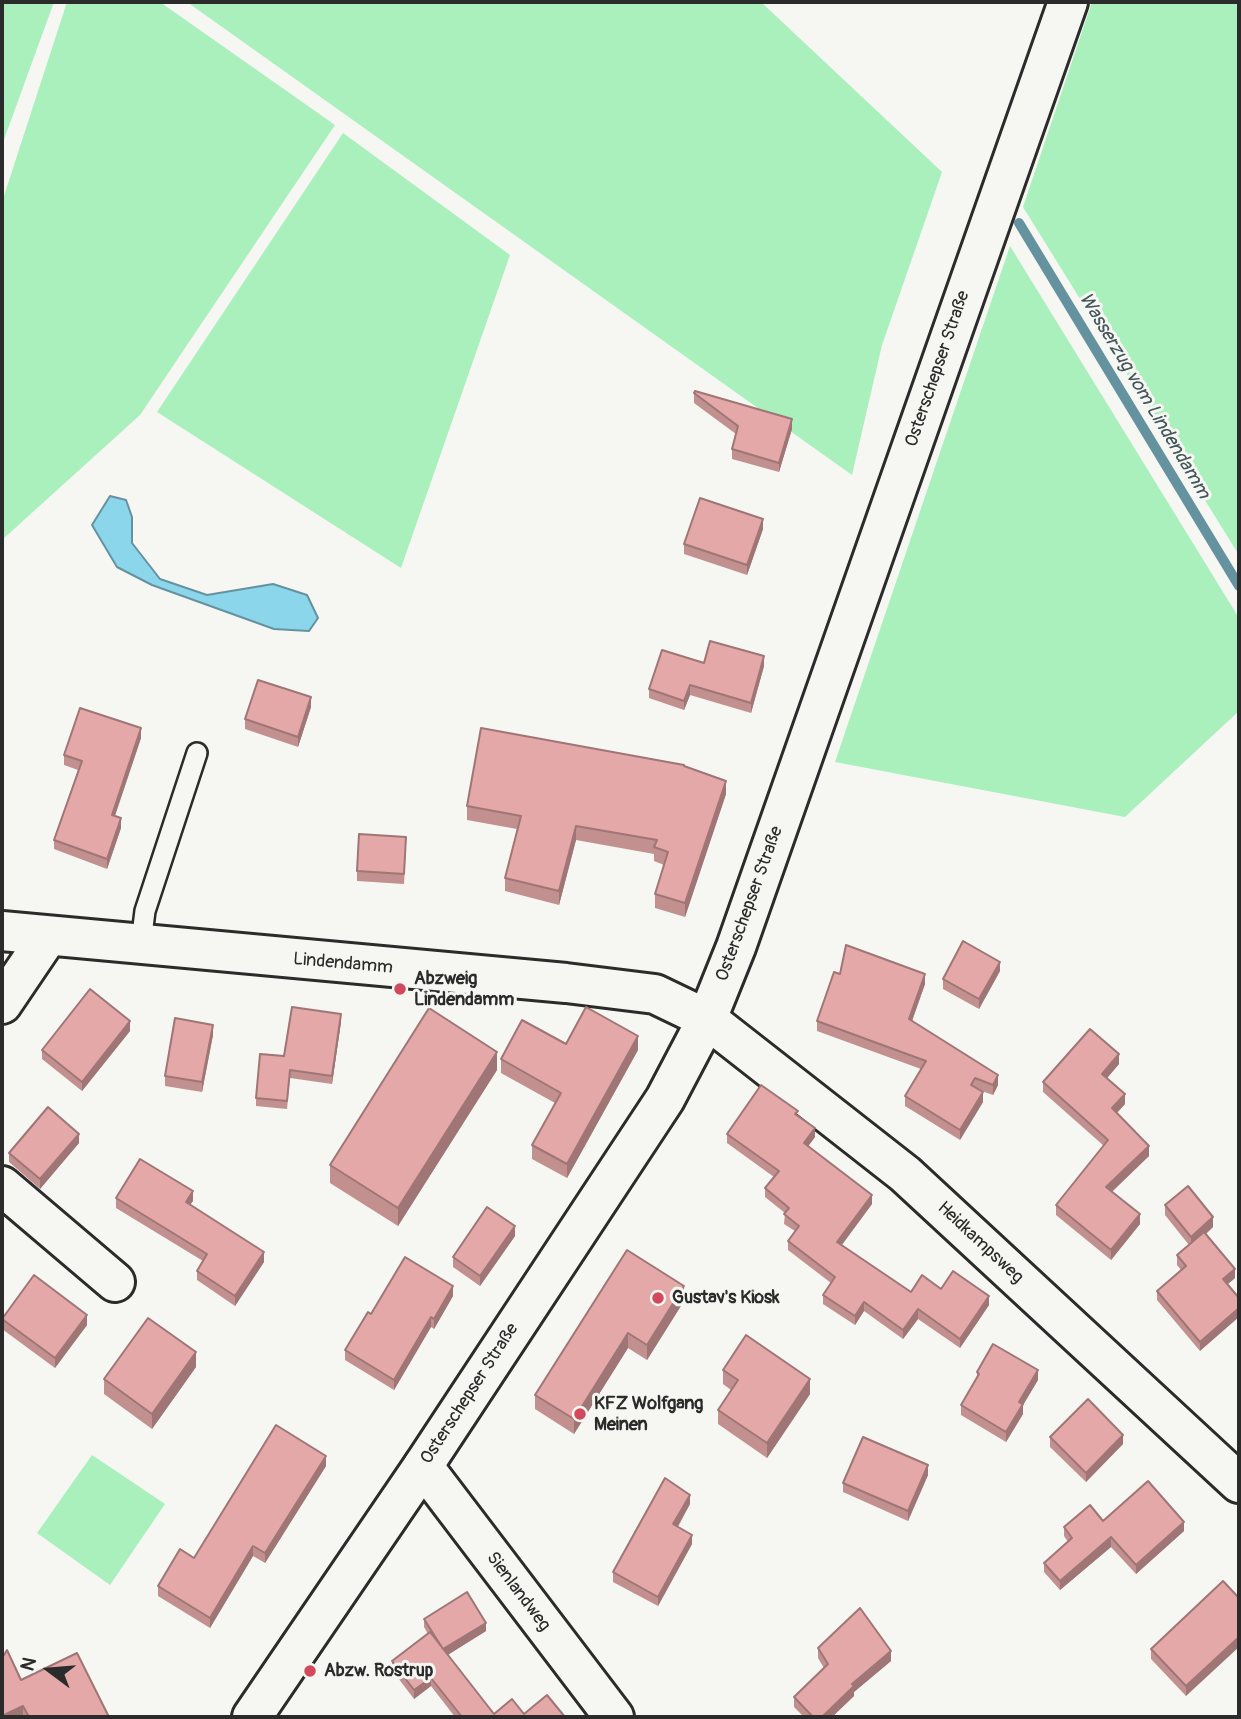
<!DOCTYPE html>
<meta charset="utf-8">
<style>
body{margin:0}
#map{position:relative;width:1241px;height:1719px;overflow:hidden;background:#f6f6f2;font-family:Pangolin,sans-serif}
canvas{display:block}
.frame{position:absolute;inset:0;border:4px solid #2b2b2b;pointer-events:none}
.north{position:absolute;left:14px;top:1635px;width:70px;height:70px;-webkit-text-stroke:5px #f6f6f2;paint-order:stroke;rotate:286deg;font-size:19px;font-weight:700;line-height:28px;text-align:center;color:#2b2b2b}
.north::after{content:'';display:block;margin:auto;width:24px;height:32px;background:#2b2b2b;clip-path:polygon(50% 0,100% 100%,50% 72%,0 100%)}
</style>
<div id="map">
<canvas width="1241" height="1719"></canvas>
<div class="frame"></div>
<div class="north">N</div>
</div>
<script>
const ctx = document.querySelector('canvas').getContext('2d');
ctx.lineJoin = 'round';
function fillPath(path, color) {
  ctx.fillStyle = color;
  ctx.fill(path, 'evenodd');
}
function trace(path, color, width, dash) {
  ctx.strokeStyle = color;
  ctx.lineWidth = width;
  ctx.lineCap = dash ? 'butt' : 'round';
  ctx.setLineDash(dash || []);
  ctx.stroke(path);
}
function label(font, color, halo, rows, align = 'center') {
  ctx.font = font + ' Pangolin,sans-serif';
  ctx.lineWidth = 6;
  ctx.setLineDash([]);
  ctx.textBaseline = 'middle';
  ctx.strokeStyle = halo;
  ctx.fillStyle = color;
  for (const [text, x, y, turn = 0] of rows) {
    ctx.save();
    ctx.translate(x, y);
    ctx.rotate((+turn || 0) * Math.PI / 180);
    ctx.textAlign = isNaN(turn) ? turn : align;
    if (halo) ctx.strokeText(text, 0, 0);
    ctx.fillText(text, 0, 0);
    ctx.restore();
  }
}
const green = new Path2D(`
 M2 2H54L2 145Z
 M67 2H160L335 125 140 415 3 539 2 202Z
 M187 2H761L942 172 882 345 852 475Z
 M1092 2H1239V555L1023 207Z
 M343 133 510 255 401 568 157 412Z
 M1010 246 1239 618V711L1125 817 835 762Z
 M92 1455 165 1504 110 1585 37 1533Z`);
const water = new Path2D(`
 M110 496 126 500 132 517V543L160 579 207 595 273 584 307 595 318 618 309 631 274 629 152 585 117 567 92 525Z`);
const stream = new Path2D(`
 M1019 223 1239 586`);
const service = new Path2D(`
 M141 943 145 911 197 753`);
const minor = new Path2D(`
 M2 1004 48 936
 M707 1019 905 1174 1239 1483
 M2 1186 115 1282
 M423 1466 614 1717`);
const tertiary = new Path2D(`
 M2 931 566 983 655 994 707 1019`);
const secondary = new Path2D(`
 M252 1717 423 1466 665 1099 707 1019 736 947 1068 2`);
const wall = new Path2D(`
 M694 393 792 429 779 472 732 459V449L736 434 694 403Z
 M763 529 747 575 684 554V544Z
 M704 663 764 666 751 713 690 695 684 710 649 698V689Z
 M311 707 298 747 245 729V719Z
 M141 738 115 816 121 828 107 869 54 849V840L78 770 64 765V755Z
 M684 767 726 794 685 917 655 908V894L664 865 654 861V854L576 840 559 905 505 891V878L517 829 467 820V806Z
 M406 847 404 884 357 881V871Z
 M1000 971 979 1009 943 989V979Z
 M840 974 925 984 912 1021 998 1085 993 1095 979 1090 983 1102 960 1140 905 1106V1096L921 1069 817 1031V1021Z
 M341 1022 332 1084 290 1078 287 1109 256 1106V1098L284 1056Z
 M130 1031 82 1091 42 1059V1050Z
 M213 1035 202 1092 165 1086V1076Z
 M566 1044 638 1050 567 1178 532 1159V1145L555 1103 501 1073V1059Z
 M1119 1064 1107 1078 1125 1104 1117 1113 1149 1156 1112 1192 1140 1224 1111 1260 1056 1215V1205L1104 1146 1043 1092V1082Z
 M497 1070 398 1226 330 1183V1165Z
 M798 1116 815 1137 808 1146 872 1204 842 1245 911 1292 941 1289 989 1305 960 1348 918 1319 903 1339 864 1311 855 1325 823 1304V1295L831 1283 788 1250V1241L795 1231 784 1224 785 1213 765 1197V1188L774 1177 727 1143V1134Z
 M79 1143 40 1189 9 1162V1153Z
 M116 1198 193 1201 190 1204 264 1262 235 1306 197 1280V1271L203 1261 116 1208Z
 M1165 1205 1213 1227 1206 1234 1235 1278 1228 1284 1200 1351 1157 1300V1291L1181 1270 1177 1265V1255L1189 1245 1165 1215Z
 M515 1236 480 1286 453 1267V1257Z
 M627 1250 684 1301 647 1360 628 1348 574 1434 535 1409V1395Z
 M453 1296 434 1329 431 1327 394 1390 345 1360V1350L371 1314Z
 M2 1319 87 1325 55 1368 2 1329Z
 M196 1367 152 1429 104 1394V1379Z
 M723 1370 810 1394 767 1458 718 1424V1410L731 1390 723 1384Z
 M977 1372 1038 1380 1023 1405V1414L1006 1442 961 1415V1405L977 1378Z
 M1050 1437 1123 1444 1086 1482 1050 1447Z
 M326 1466 265 1563 253 1556 210 1628 158 1596V1586Z
 M928 1475 908 1521 843 1492V1483Z
 M690 1504 678 1527 692 1544 658 1606 613 1582V1572Z
 M1103 1521 1184 1531 1136 1574 1111 1547 1060 1590 1044 1572V1563L1068 1542 1064 1536V1527Z
 M1223 1581 1186 1696 1151 1659V1649Z
 M424 1619 486 1631 447 1655 494 1714H524L565 1717H455L431 1686 414 1699 392 1670V1661L428 1634 424 1627Z
 M818 1648 891 1661 854 1692V1696L832 1717H804L794 1707V1697L824 1668 818 1658Z
 M21 1680 109 1717H2Z`);
const shadedWall = new Path2D(`
 M792 419V429L779 472V463Z
 M763 519V529L747 575V565Z
 M764 656V666L751 713V703Z
 M690 685V695L684 710V701Z
 M311 697V707L298 747V737Z
 M141 728V738L112 824V815Z
 M726 781V794L685 917V903Z
 M121 818V828L107 869V859Z
 M576 826V840L559 905V891Z
 M1000 962V971L979 1009V999Z
 M925 974V984L909 1029V1019Z
 M341 1014V1022L332 1084V1076Z
 M130 1021V1031L82 1091V1082Z
 M213 1025V1035L202 1092V1082Z
 M638 1036V1050L567 1178V1164Z
 M497 1052V1070L398 1226V1208Z
 M1119 1054V1064L1102 1084V1074Z
 M998 1075V1085L993 1095V1085Z
 M983 1092V1102L960 1140V1130Z
 M1125 1094V1104L1112 1118V1108Z
 M815 1128V1137L804 1152V1143Z
 M79 1134V1143L40 1189V1179Z
 M1149 1146V1156L1106 1197V1187Z
 M193 1191V1201L186 1211V1202Z
 M872 1195V1204L837 1251V1242Z
 M1140 1214V1224L1111 1260V1250Z
 M1213 1217V1227L1191 1247V1237Z
 M515 1226V1236L480 1286V1276Z
 M264 1252V1262L235 1306V1296Z
 M1235 1269V1278L1223 1288V1279Z
 M453 1286V1296L434 1329V1319Z
 M684 1286V1301L647 1360V1345Z
 M989 1296V1305L960 1348V1339Z
 M864 1302V1311L855 1325V1316Z
 M1239 1308V1317L1200 1351V1342Z
 M918 1309V1319L903 1339V1330Z
 M87 1315V1325L55 1368V1358Z
 M431 1317V1327L394 1390V1380Z
 M628 1333V1348L574 1434V1419Z
 M196 1352V1367L152 1429V1414Z
 M1038 1370V1380L1023 1405V1414L1006 1442V1432L1019 1402Z
 M810 1379V1394L767 1458V1443Z
 M4 1409V1418L2 1422V1412Z
 M1123 1435V1444L1086 1482V1473Z
 M326 1456V1466L265 1563V1553Z
 M928 1465V1475L908 1521V1511Z
 M690 1495V1504L673 1534V1524Z
 M1184 1522V1531L1136 1574V1565Z
 M692 1535V1544L658 1606V1597Z
 M1111 1537V1547L1060 1590V1581Z
 M253 1546V1556L210 1628V1618Z
 M486 1623V1631L443 1658V1649Z
 M1239 1637V1647L1186 1696V1686Z
 M891 1651V1661L854 1692V1696L832 1717H822L852 1684Z
 M431 1678V1686L414 1699V1690Z
 M23 1706V1717H2V1716Z`);
const building = new Path2D(`
 M695 391 792 419 779 463 732 449 738 426 694 393Z
 M700 498 763 519 747 565 684 544Z
 M710 641 764 656 751 703 690 685 684 701 649 689 662 650 704 663Z
 M258 680 311 697 298 737 245 719Z
 M80 708 141 728 112 815 121 818 107 859 54 840 82 761 64 755Z
 M481 728 684 765V766L726 781 685 903 655 894 668 852 654 847 657 840 576 826 559 891 505 878 521 816 467 806Z
 M359 834 406 837 404 874 357 871Z
 M963 941 1000 962 979 999 943 979Z
 M846 945 925 974 909 1019 998 1075 993 1085 975 1078 971 1085 983 1092 960 1130 905 1096 926 1061 817 1021 834 972 840 974Z
 M90 989 130 1021 82 1082 42 1050Z
 M292 1007 341 1014 332 1076 290 1070 287 1101 256 1098 260 1054 284 1056Z
 M586 1007 638 1036 567 1164 532 1145 561 1093 501 1059 522 1020 566 1044Z
 M429 1008 497 1052 398 1208 330 1165Z
 M175 1018 213 1025 202 1082 165 1076Z
 M1090 1029 1119 1054 1102 1074 1125 1094 1112 1108 1149 1146 1106 1187 1140 1214 1111 1250 1056 1205 1108 1140 1043 1082Z
 M761 1085 798 1111 795 1114 815 1128 804 1143 872 1195 837 1242 911 1292 922 1275 941 1289 953 1271 989 1296 960 1339 918 1309 903 1330 864 1302 855 1316 823 1295 835 1277 788 1241 799 1226 784 1214 789 1208 765 1188 779 1171 727 1134Z
 M48 1107 79 1134 40 1179 9 1153Z
 M140 1159 193 1191 186 1202 264 1252 235 1296 197 1271 207 1254 116 1198Z
 M1188 1186 1213 1217 1191 1237 1165 1205Z
 M487 1207 515 1226 480 1276 453 1257Z
 M1204 1232 1235 1269 1223 1279 1239 1298V1308L1200 1342 1157 1291 1186 1266 1177 1255Z
 M627 1250 684 1286 647 1345 628 1333 574 1419 535 1395Z
 M405 1257 453 1286 434 1319 431 1317 394 1380 345 1350 368 1312 371 1314Z
 M34 1275 87 1315 55 1358 2 1319Z
 M148 1318 196 1352 152 1414 104 1379Z
 M746 1335 810 1379 767 1443 718 1410 738 1380 723 1370Z
 M993 1344 1038 1370 1019 1402 1023 1404 1006 1432 961 1405 979 1374 977 1372Z
 M1088 1399 1123 1435 1086 1473 1050 1437Z
 M276 1425 326 1456 265 1553 253 1546 210 1618 158 1586 180 1549 194 1558Z
 M863 1437 928 1465 908 1511 843 1483Z
 M665 1478 690 1495 673 1524 692 1535 658 1597 613 1572Z
 M1148 1481 1184 1522 1136 1565 1111 1537 1060 1581 1044 1563 1072 1538 1064 1527 1090 1505 1103 1521Z
 M1223 1581 1239 1598V1637L1186 1686 1151 1649Z
 M467 1592 486 1623 443 1649 424 1619Z
 M860 1608 891 1651 852 1684 854 1686 822 1717H813L794 1697 828 1664 818 1648Z
 M430 1632 494 1714 512 1699 524 1714 547 1695 565 1717H462L431 1678 414 1690 392 1661Z
 M7 1650 21 1680 77 1653 109 1717H29L23 1706 2 1716V1658Z`);
const markers = [
 [400,989,7,"#d1495b"],
 [658,1298,7,"#d1495b"],
 [580,1414,7,"#d1495b"],
 [310,1671,7,"#d1495b"]
];
const streetNames = [
 ["Osterschepser Straße",938,369,-71],
 ["Osterschepser Straße",750,904,-70],
 ["Lindendamm",343,964,5],
 ["Heidkampsweg",980,1243,43],
 ["Osterschepser Straße",470,1394,-57],
 ["Sienlandweg",518,1592,53]
];
const poiNames = [
 ["Abzweig",414,979],
 ["Lindendamm",414,1000],
 ["Gustav's Kiosk",672,1298],
 ["KFZ Wolfgang",594,1404],
 ["Meinen",594,1425],
 ["Abzw. Rostrup",324,1671]
];
const waterNames = [
 ["Wasserzug vom Lindendamm",1144,396,59]
];
fillPath(green, '#a9f0bc');
fillPath(water, '#8cd6ec');
trace(water, '#65929f', 2);
trace(stream, '#65929f', 10);
trace(service, '#2b2b2b', 24);
trace(minor, '#2b2b2b', 44);
trace(tertiary, '#2b2b2b', 44);
trace(secondary, '#2b2b2b', 44);
trace(service, '#f6f6f2', 19);
trace(minor, '#f6f6f2', 38);
trace(tertiary, '#f6f6f2', 38);
trace(secondary, '#f6f6f2', 38);
fillPath(wall, '#c39090');
fillPath(shadedWall, '#9f7675');
fillPath(building, '#e3a8a7');
trace(building, '#9f7675', 2);
for (const [x, y, r, color] of markers) {
  const dot = new Path2D();
  dot.arc(x, y, r, 0, 2 * Math.PI);
  ctx.fillStyle = color;
  ctx.fill(dot);
  trace(dot, '#f6f6f2', 2.5);
}
label('18px', '#2b2b2b', '#f6f6f2', streetNames);
label('bold 18px', '#2b2b2b', '#f6f6f2', poiNames, 'left');
label('italic 19px', '#43565b', '#f6f6f2', waterNames);
</script>
